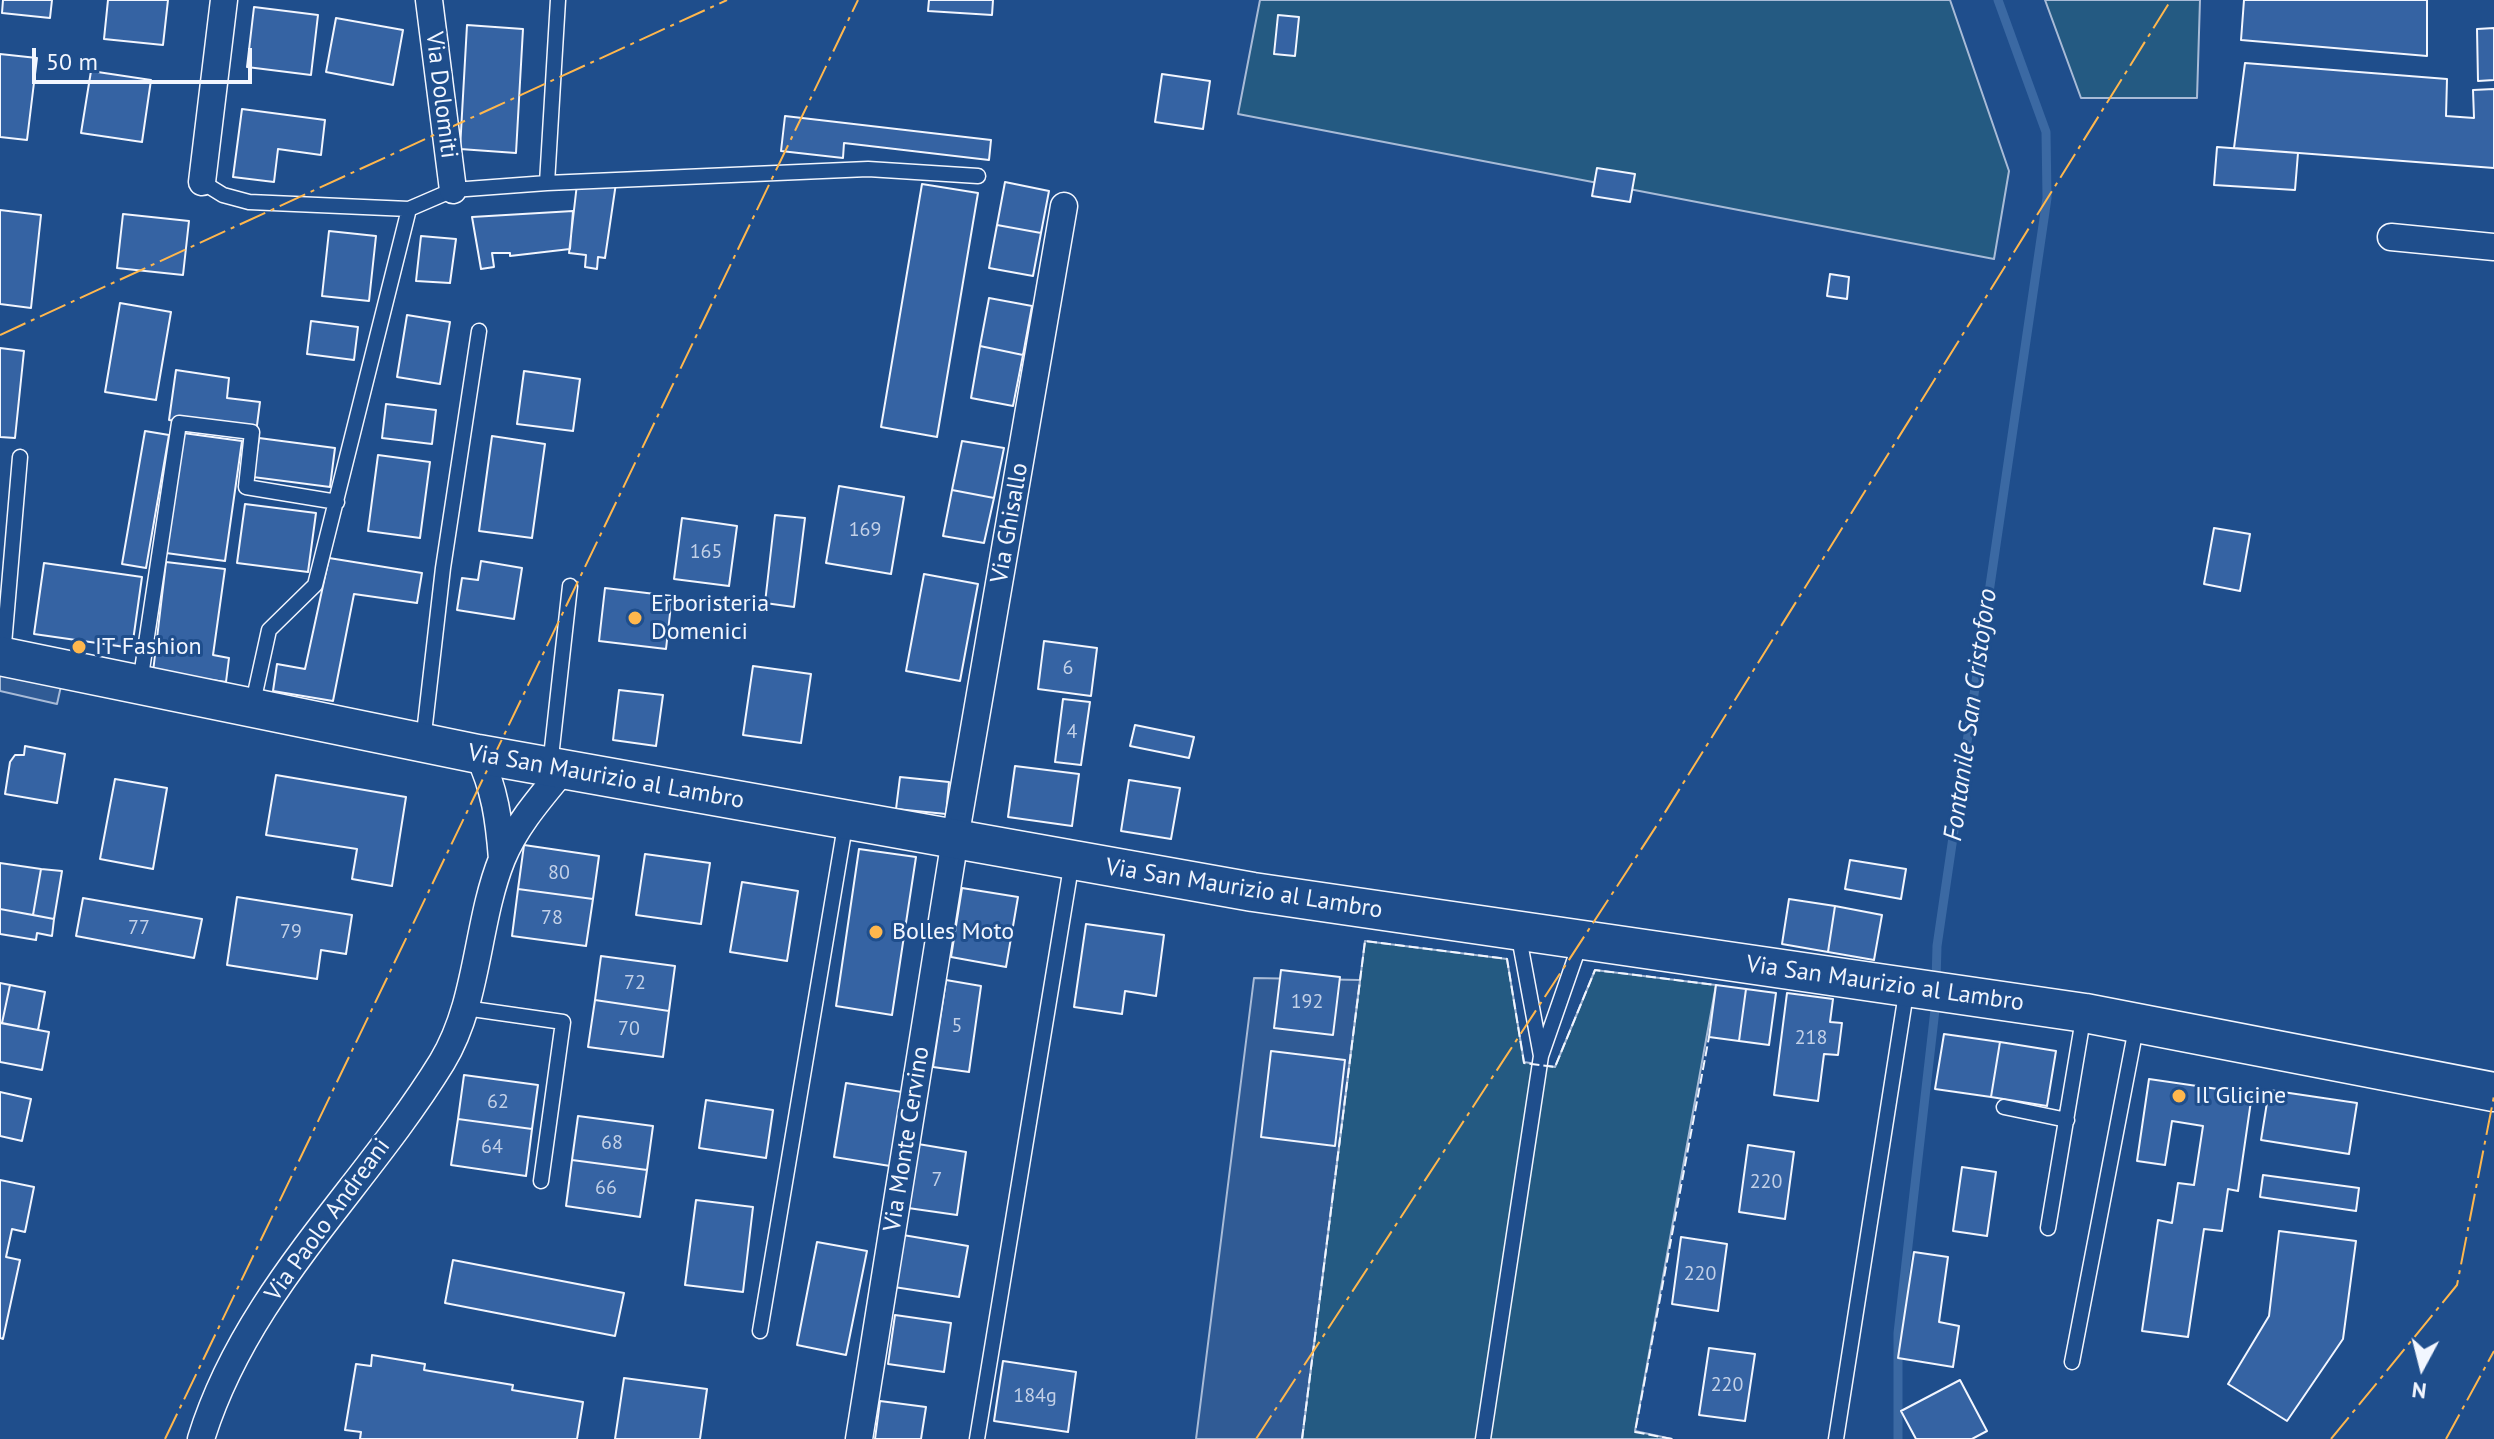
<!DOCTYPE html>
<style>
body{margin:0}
#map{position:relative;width:2494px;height:1439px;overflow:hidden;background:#1f4e8c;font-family:"PT Sans",sans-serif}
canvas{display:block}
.north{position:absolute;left:2382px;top:1327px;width:80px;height:80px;-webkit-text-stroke:6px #1f4e8c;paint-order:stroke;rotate:187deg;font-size:22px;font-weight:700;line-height:32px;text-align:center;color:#f2f6ff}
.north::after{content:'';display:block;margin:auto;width:28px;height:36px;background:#f2f6ff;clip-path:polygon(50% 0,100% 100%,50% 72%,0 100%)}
.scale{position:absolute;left:32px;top:48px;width:220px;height:36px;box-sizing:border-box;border:4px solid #f2f6ff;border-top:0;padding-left:10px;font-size:24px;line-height:28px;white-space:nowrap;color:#f2f6ff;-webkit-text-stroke:6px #1f4e8c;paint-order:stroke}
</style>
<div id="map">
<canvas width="2494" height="1439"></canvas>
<div class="north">N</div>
<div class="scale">50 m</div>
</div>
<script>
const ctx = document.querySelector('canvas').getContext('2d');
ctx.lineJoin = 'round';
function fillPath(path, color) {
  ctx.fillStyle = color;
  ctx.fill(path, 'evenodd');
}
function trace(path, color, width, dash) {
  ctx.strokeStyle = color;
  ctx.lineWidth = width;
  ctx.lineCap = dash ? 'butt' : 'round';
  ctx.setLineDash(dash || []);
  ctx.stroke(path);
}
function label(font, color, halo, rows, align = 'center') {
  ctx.font = font + ' "PT Sans",sans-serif';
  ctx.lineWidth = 6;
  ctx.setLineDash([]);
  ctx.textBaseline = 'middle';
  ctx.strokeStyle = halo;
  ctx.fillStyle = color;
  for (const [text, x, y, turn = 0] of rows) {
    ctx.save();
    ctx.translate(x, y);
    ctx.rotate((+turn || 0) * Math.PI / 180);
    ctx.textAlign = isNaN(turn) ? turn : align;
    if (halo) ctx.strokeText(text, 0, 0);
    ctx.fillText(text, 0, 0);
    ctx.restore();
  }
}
const green = new Path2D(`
 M1260 0H1950L2009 171 1994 259 1238 114Z
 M2045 0H2200L2197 98H2081Z
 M1365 941 1507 959 1524 1062 1555 1067 1595 970 1716 985 1635 1431 1672 1439H1302Z`);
const parking = new Path2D(`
 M0 673 61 686 57 704 0 691Z
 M1254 978 1360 980 1302 1439H1196Z`);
const stream = new Path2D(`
 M1936 982 1937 946 2047 198 2046 132 1998 0
 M1898 1439V1333L1936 1001`);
const building = new Path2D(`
 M3 0H52L50 18 2 13Z
 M108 0H168L163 45 104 39Z
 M929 0H993L992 15 928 11Z
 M2244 0H2427V56L2241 40Z
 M254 7 318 15 311 75 247 67Z
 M1278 15 1299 17 1295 56 1274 54Z
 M336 18 403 30 393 85 326 72Z
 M467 25 523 29 516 153 460 149Z
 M2494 28V80L2478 81 2477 29Z
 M0 54 37 58 27 140 0 137Z
 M2245 63 2447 79 2446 116 2474 118 2473 90 2494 89V168L2234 148Z
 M91 71 151 80 142 142 81 133Z
 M1162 74 1210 81 1203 129 1155 122Z
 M242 109 325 120 321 155 278 149 274 182 233 177Z
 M785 116 991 140 989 160 844 143 843 158 781 151Z
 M2217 147 2298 153 2295 190 2214 185Z
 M1597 168 1635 174 1630 202 1592 196Z
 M1005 182 1049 191 1041 233 997 225Z
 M616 183 605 258 598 257 597 269 585 267 586 255 569 253 577 184Z
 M922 184 978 193 937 437 881 427Z
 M0 210 41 215 31 308 0 304Z
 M573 211 570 249 510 256V253H492L494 267 481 269 472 217Z
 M123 214 189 221 183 275 117 268Z
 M997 225 1041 233 1033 276 989 268Z
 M329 231 376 236 369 301 322 296Z
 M421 236 456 239 450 283 416 281Z
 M1830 274 1849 277 1847 299 1827 296Z
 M989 298 1032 306 1023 355 980 346Z
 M120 303 171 312 156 400 105 392Z
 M407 315 450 322 440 384 397 377Z
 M311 321 358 327 354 360 307 354Z
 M980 346 1023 355 1013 406 971 398Z
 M0 348 24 351 15 438 0 437Z
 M176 370 229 378 227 398 260 402 256 433 169 420Z
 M524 371 580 379 573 431 517 424Z
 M386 404 436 410 432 444 382 438Z
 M145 431 169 435 146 568 122 564Z
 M183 433 242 441 225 561 166 553Z
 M492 436 545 444 532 538 479 531Z
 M259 438 335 448 330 487 253 477Z
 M962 441 1004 448 994 498 952 490Z
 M378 455 430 462 420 538 368 531Z
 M839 486 904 497 891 574 826 563Z
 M952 490 994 498 984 543 943 536Z
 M245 504 316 513 308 572 237 563Z
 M775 515 805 518 794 607 765 603Z
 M682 518 737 526 729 586 674 579Z
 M2214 528 2250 534 2240 591 2204 584Z
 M329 558 422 573 417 603 354 594 333 701 273 691 277 664 305 669Z
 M481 561 522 568 514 619 457 610 462 578 478 580Z
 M166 562 225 569 213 655 229 658 226 682 153 672Z
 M44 563 142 577 132 648 34 634Z
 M924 574 978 584 960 681 906 671Z
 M605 588 672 596 666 649 599 641Z
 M1044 641 1097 648 1091 696 1038 689Z
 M753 666 811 674 801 743 743 735Z
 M619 690 663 695 656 746 613 740Z
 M1063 699 1090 702 1081 765 1055 762Z
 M1135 725 1194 737 1189 758 1130 746Z
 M25 746 65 754 57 803 5 794 10 762 15 755H24Z
 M1015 766 1079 774 1072 826 1008 817Z
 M276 775 406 797 392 886 352 879 357 849 266 835Z
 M900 777 949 782 946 814 896 809Z
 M115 779 167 788 153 869 100 859Z
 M1129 780 1180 788 1171 839 1121 831Z
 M524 845 599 856 593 899 518 889Z
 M859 849 916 857 892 1015 836 1006Z
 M645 854 710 863 701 924 636 915Z
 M1850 860 1906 869 1901 899 1845 889Z
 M0 863 41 869 33 915 0 909Z
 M41 869 62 871 54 919 33 915Z
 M742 882 798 891 787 961 730 952Z
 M962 888 1018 897 1006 967 951 957Z
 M518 889 593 899 586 946 512 936Z
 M237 897 352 915 346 954 321 950 317 979 227 965Z
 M83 898 202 919 194 958 76 936Z
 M1789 899 1835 906 1828 952 1782 944Z
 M1835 906 1882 915 1874 960 1828 952Z
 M0 909 54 919 52 936 37 933 36 940 0 934Z
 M1086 924 1164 935 1156 996 1125 991 1122 1014 1074 1007Z
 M601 956 675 966 669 1011 595 1000Z
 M1281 970 1340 977 1333 1035 1274 1028Z
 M946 980 981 986 969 1072 933 1067Z
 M0 983 10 985 2 1023H0Z
 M10 985 45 992 38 1030 2 1023Z
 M1716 985 1746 989 1739 1041 1709 1037Z
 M1746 989 1776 993 1769 1045 1739 1041Z
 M1787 993 1833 999 1830 1022 1842 1023 1838 1055 1824 1054 1818 1101 1774 1095Z
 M595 1000 669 1011 663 1057 588 1047Z
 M0 1023 49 1032 42 1070 0 1062Z
 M1944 1034 2000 1042 1991 1097 1935 1089Z
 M2000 1042 2056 1051 2047 1106 1991 1097Z
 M1271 1051 1345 1060 1335 1146 1261 1137Z
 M464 1075 538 1085 532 1129 458 1119Z
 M2149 1079 2252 1094 2238 1191 2228 1189 2222 1231 2204 1229 2188 1337 2142 1331 2158 1220 2172 1223 2178 1183 2194 1185 2203 1126 2172 1121 2165 1165 2137 1161Z
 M846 1083 902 1092 890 1166 834 1157Z
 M2269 1090 2357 1103 2349 1154 2261 1140Z
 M0 1092 31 1099 22 1141 0 1136Z
 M706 1100 773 1110 766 1158 699 1148Z
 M578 1116 653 1126 647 1170 572 1160Z
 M458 1119 532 1129 526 1176 451 1165Z
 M918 1144 966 1152 957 1215 908 1208Z
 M1748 1145 1794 1152 1785 1219 1739 1212Z
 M572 1160 647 1170 640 1217 566 1206Z
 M1962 1167 1996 1172 1987 1236 1953 1231Z
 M2263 1175 2359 1188 2356 1211 2260 1197Z
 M0 1180 34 1187 25 1232 12 1229 6 1257 20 1260 3 1339 0 1338Z
 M696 1200 753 1207 743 1292 685 1285Z
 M2279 1231 2356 1241 2343 1339 2287 1421 2228 1384 2269 1316Z
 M903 1235 968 1246 959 1297 894 1287Z
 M1681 1237 1727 1244 1718 1311 1672 1304Z
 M817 1242 867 1251 846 1355 797 1345Z
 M1914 1252 1948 1257 1939 1322 1959 1326 1953 1367 1898 1358Z
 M453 1260 624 1293 615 1336 445 1303Z
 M895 1315 951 1323 944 1372 888 1364Z
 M1709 1348 1755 1354 1745 1421 1699 1415Z
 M372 1355 425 1364 424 1370 513 1385 512 1390 583 1402 577 1439H360L361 1432 345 1430 356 1364 371 1366Z
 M1003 1361 1076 1372 1068 1432 994 1421Z
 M624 1378 707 1389 700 1439H615Z
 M1960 1380 1987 1431 1972 1439H1916L1901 1411Z
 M880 1401 926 1407 921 1439H875Z`);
const service = new Path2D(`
 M202 182 223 195 249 202 409 209 453 190 547 183 868 169 978 176
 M547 183 558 0
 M3 656 20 457
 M140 683 179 423 252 432 246 487 337 502
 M252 707 269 630 315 585 409 209
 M423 742 443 568 479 331
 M550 766 570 586
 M1518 932 1541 1056 1581 941
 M465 1008 563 1022 541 1181
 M2004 1107 2067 1120
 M2048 1228 2084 1013
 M760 1331 846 820
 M2072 1362 2137 1023
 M977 1439 1072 861
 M1483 1439 1541 1056
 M1836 1439 1907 987`);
const minor = new Path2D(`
 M429 0 453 190
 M202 182 224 0
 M2391 237 2494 247
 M478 754C495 789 499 820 502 859
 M201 1439C246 1292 364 1189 442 1062 479 1001 476 924 502 859 516 825 541 797 564 769
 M859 1439 955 839 1064 206`);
const secondary = new Path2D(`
 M0 656 478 754 1253 892 2085 1013 2494 1092`);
const fence = new Path2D(`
 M1302 1439 1365 941 1507 959 1524 1063 1555 1067 1595 970 1716 985
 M1672 1439 1635 1432 1709 1037`);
const power = new Path2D(`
 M0 335 727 0
 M165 1439 858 0
 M1256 1439 1659 822 2171 0
 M2331 1439 2457 1285 2494 1096
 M2446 1439 2494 1351`);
const markers = [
 [635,618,8,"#ffb74d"],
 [79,647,8,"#ffb74d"],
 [876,932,8,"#ffb74d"],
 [2179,1096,8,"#ffb74d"]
];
const numberNames = [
 ["169",865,530],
 ["165",706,552],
 ["6",1068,668],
 ["4",1072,732],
 ["80",559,873],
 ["78",552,918],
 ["77",139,928],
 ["79",291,932],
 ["72",635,983],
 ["192",1307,1002],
 ["5",957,1026],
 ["70",629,1029],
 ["218",1811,1038],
 ["62",498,1102],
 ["68",612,1143],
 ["64",492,1147],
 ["7",937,1180],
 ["220",1766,1182],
 ["66",606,1188],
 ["220",1700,1274],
 ["220",1727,1385],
 ["184g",1035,1396]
];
const streetNames = [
 ["Via Dolomiti",441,95,83],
 ["Via Ghisallo",1010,523,-80],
 ["Via San Maurizio al Lambro",606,777,10],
 ["Via San Maurizio al Lambro",1244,889,9],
 ["Via San Maurizio al Lambro",1885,984,8],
 ["Via Monte Cervino",907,1139,-81],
 ["Via Paolo Andreani",328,1220,-54]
];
const poiNames = [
 ["Erboristeria",651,604],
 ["Domenici",651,632],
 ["IT Fashion",95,647],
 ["Bolles Moto",892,932],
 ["Il Glicine",2195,1096]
];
const waterNames = [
 ["Fontanile San Cristoforo",1971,715,-82]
];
fillPath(green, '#245a82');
trace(green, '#a8bbd7', 2);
fillPath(parking, '#305b95');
trace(parking, '#a8bbd7', 2);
trace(stream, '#3b69a3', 9);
fillPath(building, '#3563a3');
trace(building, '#f2f6ff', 2);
trace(service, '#f2f6ff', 17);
trace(minor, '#f2f6ff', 29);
trace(secondary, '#f2f6ff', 41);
trace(service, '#1f4e8c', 14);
trace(minor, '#1f4e8c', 26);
trace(secondary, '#1f4e8c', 38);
trace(fence, '#f2f6ff', 2, [10, 4]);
trace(power, '#ffb74d', 2, [28, 6, 4, 6]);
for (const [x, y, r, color] of markers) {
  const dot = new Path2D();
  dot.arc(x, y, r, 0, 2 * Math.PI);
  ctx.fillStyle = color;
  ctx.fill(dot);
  trace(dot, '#1f4e8c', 3);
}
label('20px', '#c3d1e8', null, numberNames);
label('24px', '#f2f6ff', '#1f4e8c', streetNames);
label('24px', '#f2f6ff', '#1f4e8c', poiNames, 'left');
label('italic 26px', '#f2f6ff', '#1f4e8c', waterNames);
</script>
